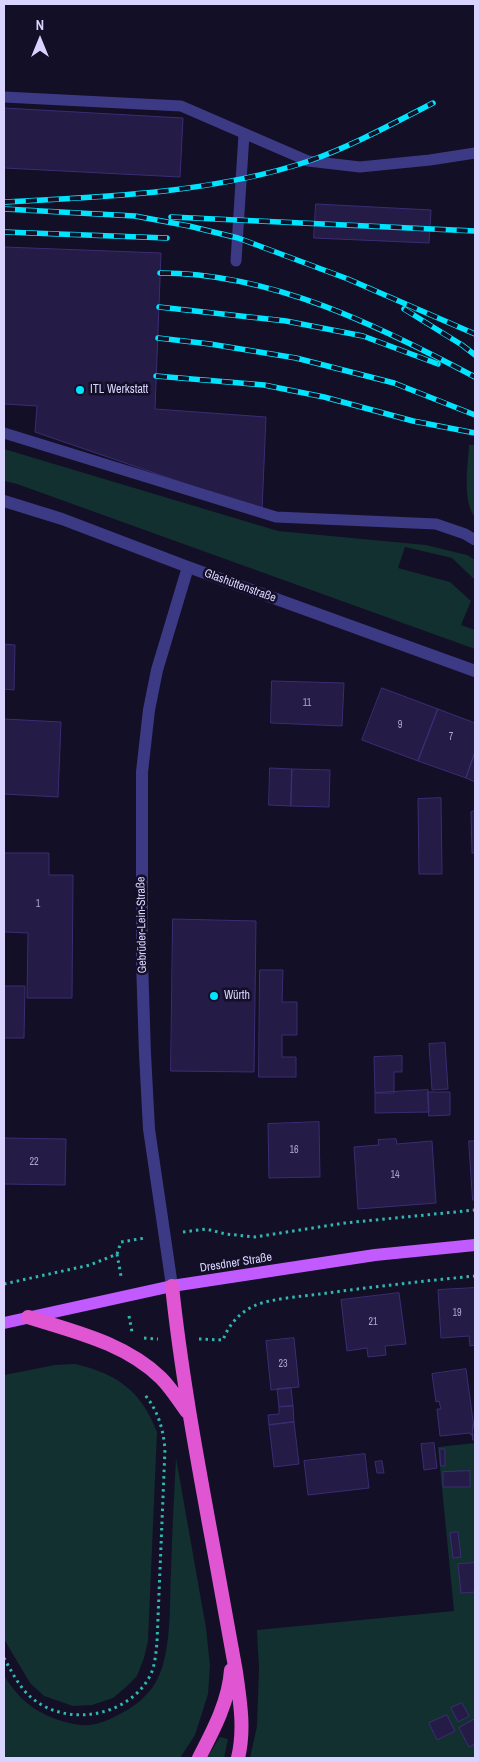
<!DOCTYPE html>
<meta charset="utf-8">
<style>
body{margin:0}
#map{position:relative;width:479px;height:1762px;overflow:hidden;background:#130f26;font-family:"Archivo Narrow",sans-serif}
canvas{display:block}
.frame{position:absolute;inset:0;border:5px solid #d9d4ff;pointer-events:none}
.north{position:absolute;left:15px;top:15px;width:50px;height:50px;-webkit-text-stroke:4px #130f26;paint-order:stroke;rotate:0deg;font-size:14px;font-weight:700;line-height:20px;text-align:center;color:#d9d4ff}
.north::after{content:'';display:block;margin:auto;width:18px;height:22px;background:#d9d4ff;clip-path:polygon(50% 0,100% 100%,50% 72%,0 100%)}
</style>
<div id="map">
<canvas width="479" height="1762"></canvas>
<div class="frame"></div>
<div class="north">N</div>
</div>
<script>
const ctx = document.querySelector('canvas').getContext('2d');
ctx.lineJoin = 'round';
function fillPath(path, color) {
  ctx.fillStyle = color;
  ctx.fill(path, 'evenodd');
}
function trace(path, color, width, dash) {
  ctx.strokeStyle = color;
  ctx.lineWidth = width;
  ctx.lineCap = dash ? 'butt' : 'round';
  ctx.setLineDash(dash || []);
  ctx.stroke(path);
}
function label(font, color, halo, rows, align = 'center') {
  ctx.font = font + ' "Archivo Narrow",sans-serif';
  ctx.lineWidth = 5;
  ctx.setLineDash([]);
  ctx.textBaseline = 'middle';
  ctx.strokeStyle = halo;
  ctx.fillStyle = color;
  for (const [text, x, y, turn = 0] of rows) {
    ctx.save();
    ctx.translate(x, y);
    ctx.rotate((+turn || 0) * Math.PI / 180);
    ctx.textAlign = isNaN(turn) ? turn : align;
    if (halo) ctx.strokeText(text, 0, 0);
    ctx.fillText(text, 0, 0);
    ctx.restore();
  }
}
const green = new Path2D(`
 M469 445H475V517C462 502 468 463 469 445Z
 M4 449 278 531 426 545 467 555 475 560V580L452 558 405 547 398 568 450 582 471 601 461 625 475 630V649L17 484 4 481Z
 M75 1364C118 1374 141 1391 157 1432L148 1641 144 1658 137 1676 126 1687 113 1698 92 1705 73 1706 44 1696 30 1683 4 1639V1375L55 1365Z
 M475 1443V1758H250L257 1726 259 1669 257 1630 454 1611 438 1447Z
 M176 1458 206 1628 210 1666 208 1694 195 1735 180 1758H4V1675C21 1705 47 1720 80 1725 93 1727 109 1720 120 1714 132 1708 144 1699 152 1688 173 1660 169 1605 171 1572 172 1534 174 1496 176 1458Z
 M220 1737 228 1739 224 1758H207Z`);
const building = new Path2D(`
 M4 108 183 118 180 177 4 168Z
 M316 204 431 210 429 243 314 238Z
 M4 247 161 253 155 409 266 417 262 510 35 432 37 406 4 404Z
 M4 644 15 645 14 690 4 689Z
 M272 681 344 683 342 726 271 723Z
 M382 688 438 709 418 761 362 740Z
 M438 709 475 723V752L466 778 418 761Z
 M4 719 61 722 58 797 4 794Z
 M475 752V782L466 778Z
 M270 768 292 769 291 806 269 805Z
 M292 769 330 770 329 807 291 806Z
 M441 798 442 874H419L418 799Z
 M475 811V853H472L471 812Z
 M4 853H49V875H73L72 998H27L28 933 4 932Z
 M173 919 256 921 254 1072 171 1071Z
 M260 970H283L282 1002H297V1035H282V1057H296V1077H259Z
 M4 986H25L24 1038H4Z
 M445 1043 448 1089 432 1090 429 1044Z
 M402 1056V1072H394V1093H375L374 1057Z
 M428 1090 429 1112 375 1113V1093Z
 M428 1092H450V1115L429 1116Z
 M319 1122 320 1177 269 1178 268 1124Z
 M4 1138 66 1139 65 1185 4 1184Z
 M396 1139 397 1144 432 1141 436 1203 358 1209 354 1147 379 1145 378 1140Z
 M469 1141H475V1200H473Z
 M475 1288V1345L470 1346 469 1336 441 1338 438 1290Z
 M399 1293 406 1344 385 1346 386 1355 368 1357 367 1348 347 1351 341 1300Z
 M294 1338 299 1387 271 1390 266 1341Z
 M466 1369 475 1435H471L470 1433 440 1436 437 1409H441L439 1401 436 1402 432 1374Z
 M291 1388 293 1406 279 1407 277 1389Z
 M293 1406 294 1422 269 1425 268 1415 279 1414V1407Z
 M294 1422 299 1464 274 1467 269 1425Z
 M473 1425H475V1440H473Z
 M434 1443 437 1468 424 1470 421 1444Z
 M440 1449H445V1466H441Z
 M365 1454 369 1488 308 1495 304 1461Z
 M382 1461 384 1473H377L375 1462Z
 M470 1471V1487H443V1472Z
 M458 1532 461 1557 453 1558 450 1533Z
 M475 1563V1592L461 1593 458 1564Z
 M462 1703 469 1716 458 1722 451 1708Z
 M447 1715 455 1731 437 1740 429 1723Z
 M475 1719V1744L469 1747 459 1728Z`);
const path = new Path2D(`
 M183 1232 206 1229 226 1234 255 1237 345 1223 475 1210
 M117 1254 121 1276
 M4 1284 90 1265 117 1254 121 1242 145 1238
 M129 1316 132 1332
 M144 1338 158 1339
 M199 1339 223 1340C229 1324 240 1312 256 1305 270 1299 303 1296 320 1294 371 1287 423 1281 475 1276
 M4 1658C12 1672 20 1689 33 1699 68 1727 128 1717 150 1676 155 1666 156 1653 157 1642L165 1449C163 1428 158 1411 145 1395`);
const service = new Path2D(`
 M4 97 181 106 308 161 360 167 430 160 475 153
 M236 261 244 134
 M4 433 276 517 436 524 465 534 475 540`);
const tertiary = new Path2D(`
 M4 501 62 519 188 567 475 671
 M172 1286 149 1129 145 1054 142 961V772L149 710 157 670 188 567`);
const primary = new Path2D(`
 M4 1323 172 1286 375 1255 475 1245`);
const trunk = new Path2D(`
 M172 1286C182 1381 200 1474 217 1567 223 1602 230 1637 236 1672 240 1701 245 1729 238 1758
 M28 1317C75 1332 125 1343 161 1378 171 1388 179 1401 187 1412
 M199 1758C213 1731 229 1701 231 1670`);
const rail = new Path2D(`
 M4 202C103 197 214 193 309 161 352 146 392 124 433 103
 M4 209 135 216 189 226 238 238 348 279 475 334
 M171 217 475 231
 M4 232 167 238
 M160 273C272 273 379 326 475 377
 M159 307 286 321 363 336 438 364
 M404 309 462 345 475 355
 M158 338 210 344 296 358 394 383 475 415
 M156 376 264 385 324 397 413 421 475 433`);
const markers = [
 [80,390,5,"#00e5ff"],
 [214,996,5,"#00e5ff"]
];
const numberNames = [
 ["11",307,703],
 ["9",400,725],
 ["7",451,737],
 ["1",38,904],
 ["16",294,1150],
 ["22",34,1162],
 ["14",395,1175],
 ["19",457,1313],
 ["21",373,1322],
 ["23",283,1364]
];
const poiNames = [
 ["ITL Werkstatt",90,390],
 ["Würth",224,996]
];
const streetNames = [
 ["Glashüttenstraße",240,586,20],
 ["Gebrüder-Lein-Straße",142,925,-91],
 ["Dresdner Straße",236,1263,-9]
];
fillPath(green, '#12302f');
fillPath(building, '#241b47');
trace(building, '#3b2d73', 1);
trace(path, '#2fb8b0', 3, [2.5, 4]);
trace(service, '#3d3a85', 11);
trace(tertiary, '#3d3a85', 12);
trace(primary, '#c25bff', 12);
trace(trunk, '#e055d1', 14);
trace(rail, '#00e5ff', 5.5);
trace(rail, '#130f26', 4, [11]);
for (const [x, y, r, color] of markers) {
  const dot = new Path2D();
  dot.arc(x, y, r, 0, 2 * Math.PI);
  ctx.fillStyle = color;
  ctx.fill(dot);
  trace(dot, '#130f26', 2);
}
label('10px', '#aca6d1', null, numberNames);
label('12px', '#d9d4ff', '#130f26', poiNames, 'left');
label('12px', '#d9d4ff', '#130f26', streetNames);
</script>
